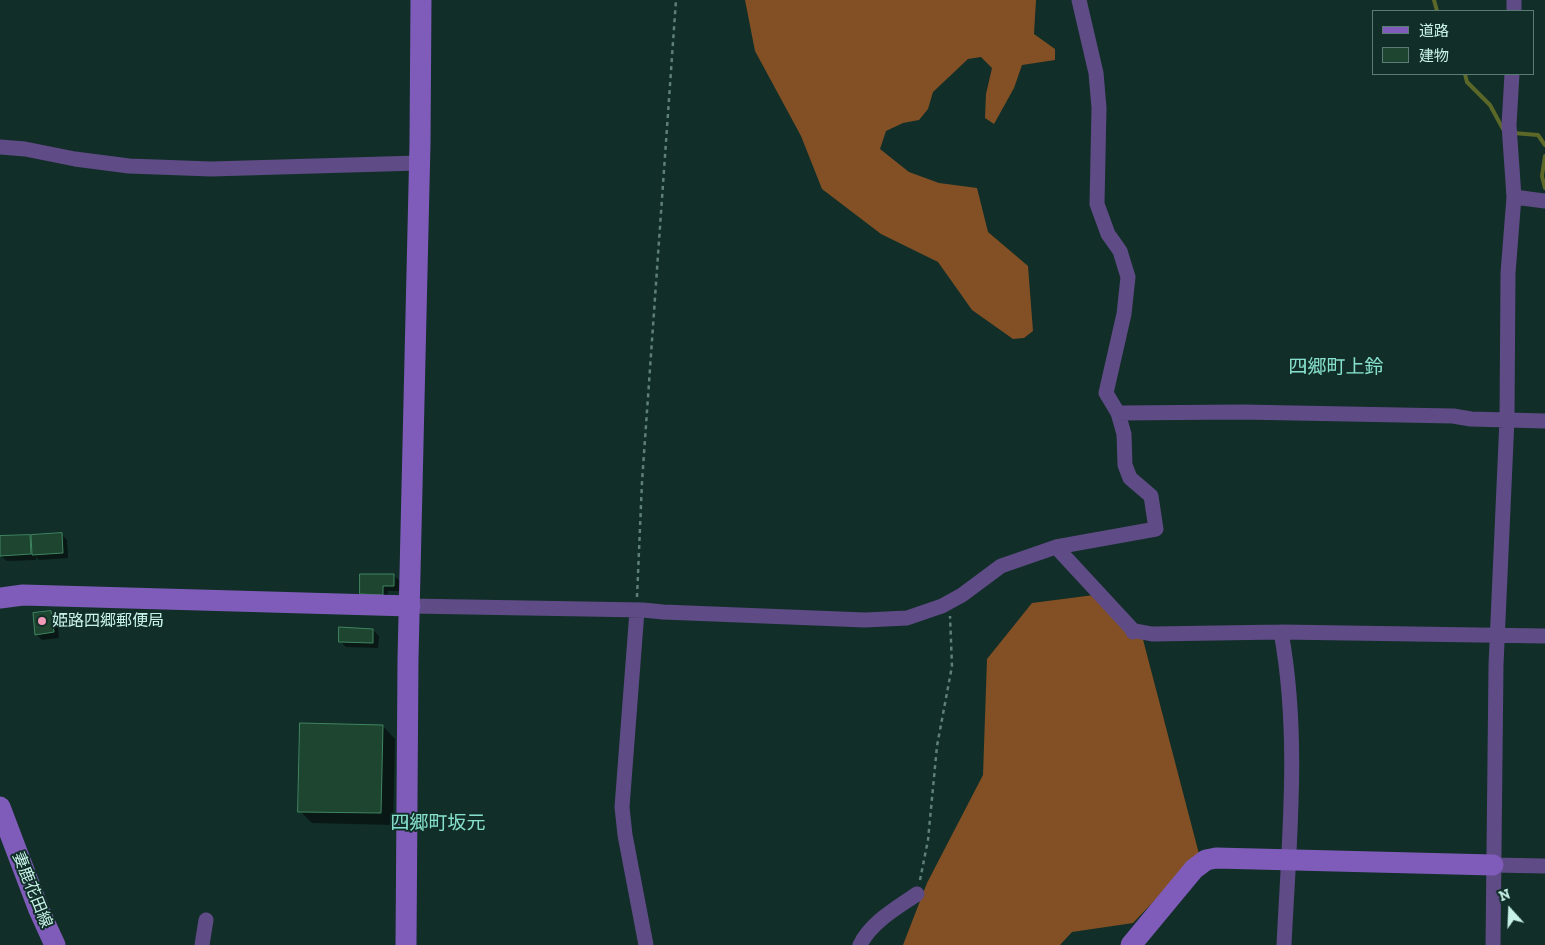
<!DOCTYPE html>
<meta charset="utf-8">
<style>
body{margin:0}
#map{position:relative;width:1545px;height:945px;overflow:hidden;background:#112e28;font-family:"Zilla Slab","Noto Sans JP",serif}
canvas{display:block}
.legend{position:absolute;left:1372px;top:10px;width:162px;height:65px;box-sizing:border-box;background:#112e28;border:1px solid #5a7c75;margin:0;padding:6px 9px;list-style:none;font-size:15px;color:#c8f2e8}
.legend li{display:flex;align-items:center;gap:10px;height:25px}
.legend b{width:25px;border:1px solid #5a7c75}
.north{position:absolute;left:1485px;top:885px;width:50px;height:50px;-webkit-text-stroke:4px #112e28;paint-order:stroke;rotate:340deg;font-size:14px;font-weight:700;line-height:20px;text-align:center;color:#c8f2e8}
.north::after{content:'';display:block;margin:auto;width:18px;height:22px;background:#c8f2e8;clip-path:polygon(50% 0,100% 100%,50% 72%,0 100%)}
</style>
<div id="map">
<canvas width="1545" height="945"></canvas>
<ul class="legend">
<li><b style="height:6px;background:#7f5cb9"></b>道路</li>
<li><b style="height:14px;background:#1d4530"></b>建物</li>
</ul>
<div class="north">N</div>
</div>
<script>
const ctx = document.querySelector('canvas').getContext('2d');
ctx.lineJoin = 'round';
function fillPath(path, color) {
  ctx.fillStyle = color;
  ctx.fill(path, 'evenodd');
}
function trace(path, color, width, dash) {
  ctx.strokeStyle = color;
  ctx.lineWidth = width;
  ctx.lineCap = dash ? 'butt' : 'round';
  ctx.setLineDash(dash || []);
  ctx.stroke(path);
}
function label(font, color, halo, rows, align = 'center') {
  ctx.font = font + ' "Zilla Slab","Noto Sans JP",serif';
  ctx.lineWidth = 4;
  ctx.setLineDash([]);
  ctx.textBaseline = 'middle';
  ctx.strokeStyle = halo;
  ctx.fillStyle = color;
  for (const [text, x, y, turn = 0] of rows) {
    ctx.save();
    ctx.translate(x, y);
    ctx.rotate((+turn || 0) * Math.PI / 180);
    ctx.textAlign = isNaN(turn) ? turn : align;
    if (halo) ctx.strokeText(text, 0, 0);
    ctx.fillText(text, 0, 0);
    ctx.restore();
  }
}
const forest = new Path2D(`
 M745 0H1036L1034 34 1055 49V60L1022 65 1014 88 994 124 985 118 986 94 992 68 981 57 968 59 933 92 928 109 919 120 903 123 886 131 880 149 909 172 939 183 977 188 988 232 1028 266 1033 331 1024 338 1013 339 972 310 938 262 881 234 822 189 801 136 755 51Z
 M1094 595 1140 628 1199 854 1133 923 1072 932 1060 945H903L927 883 983 775 987 659 1032 603Z`);
const shadow = new Path2D(`
 M61 534 67 540 68 558 39 560 36 557V560L7 561 1 556 29 536 33 539Z
 M361 575 394 576 400 581V591H388V600Z
 M51 613 57 619 59 638 42 640 36 634Z
 M373 630 379 636 378 648 346 647 340 641Z
 M383 726 395 739 393 825 312 823 300 811Z`);
const stream = new Path2D(`
 M1434 0 1437 11
 M1465 74 1467 82 1490 105 1503 129
 M1513 133 1538 135 1545 145
 M1545 156 1542 176 1545 188`);
const building = new Path2D(`
 M62 533 63 553 32 555 31 535Z
 M30 535 31 554 0 556V536Z
 M360 574H394V586H383V595L360 594Z
 M51 611 54 632 35 635 33 613Z
 M339 627 373 629V643L339 642Z
 M300 723 383 725 381 813 298 812Z`);
const path = new Path2D(`
 M637 597 642 482 676 0
 M920 880 928 840 937 746 952 666 950 616`);
const street = new Path2D(`
 M1514 11V0
 M0 147 25 149 75 159 129 166 211 169 419 163
 M1514 197 1545 201
 M1118 413 1242 412 1453 416 1471 419 1545 421
 M1056 547 1131 628 1133 632 1136 631 1152 634 1281 632 1545 636
 M410 606 643 610 663 612 865 620 907 618 942 606 962 595 1001 566 1056 547 1156 529 1151 496 1130 478 1125 465 1124 434 1118 413 1106 393 1124 314 1128 277 1120 251 1108 234 1097 204 1099 108 1096 73 1079 0
 M637 611 622 807 625 835 646 945
 M1281 632C1300 735 1289 841 1284 945
 M1493 865 1545 866
 M202 945 206 920
 M860 945C871 922 897 908 917 894
 M1493 945 1496 665 1507 419 1508 273 1514 197 1509 125 1512 74`);
const secondary = new Path2D(`
 M0 598 23 595 410 606
 M0 807 39 910 55 945
 M406 945 408 659 420 143 421 0
 M1131 945 1194 869 1206 860 1216 858 1493 865`);
const markers = [
 [42,621,5,"#f09ab6"]
];
const poiNames = [
 ["姫路四郷郵便局",52,621]
];
const streetNames = [
 ["妻鹿花田線",32,890,68]
];
const quarterNames = [
 ["四郷町上鈴",1336,368],
 ["四郷町坂元",438,824]
];
fillPath(forest, '#825024');
fillPath(shadow, '#0007');
trace(stream, '#5b6828', 4);
fillPath(building, '#1d4530');
trace(building, '#408561', 1);
trace(path, '#5d8078', 2.5, [4, 4]);
trace(street, '#5f4b85', 15);
trace(secondary, '#7f5cb9', 21);
for (const [x, y, r, color] of markers) {
  const dot = new Path2D();
  dot.arc(x, y, r, 0, 2 * Math.PI);
  ctx.fillStyle = color;
  ctx.fill(dot);
  trace(dot, '#112e28', 2);
}
label('16px', '#c8f2e8', '#112e28', poiNames, 'left');
label('16px', '#c8f2e8', '#112e28', streetNames);
label('19px', '#87e0cd', '#112e28', quarterNames);
</script>
